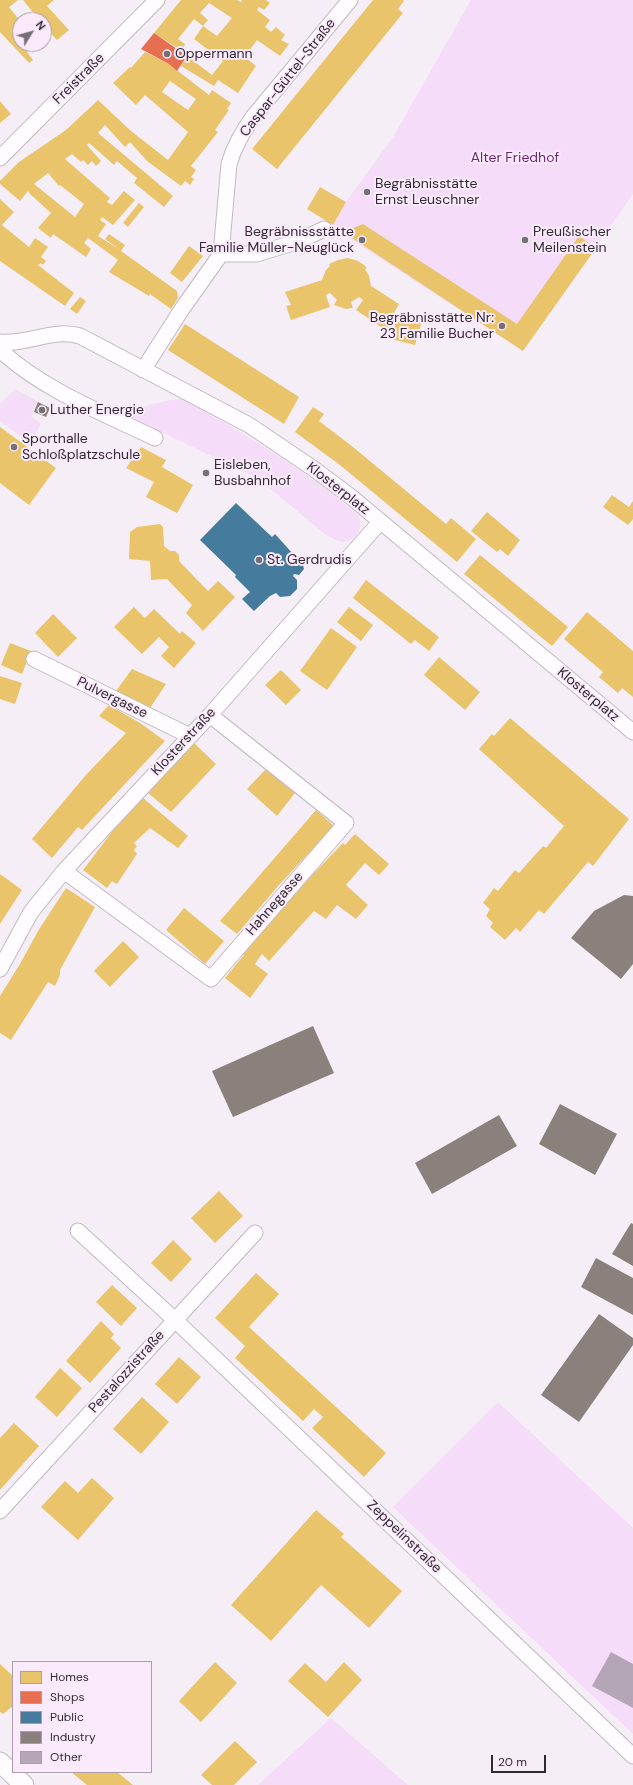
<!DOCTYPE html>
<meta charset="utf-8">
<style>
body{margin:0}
#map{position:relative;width:633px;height:1785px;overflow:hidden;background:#f6eef7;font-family:"DM Sans",sans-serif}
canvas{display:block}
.legend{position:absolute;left:12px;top:1661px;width:140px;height:112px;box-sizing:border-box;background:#faeafb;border:1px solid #a99eaa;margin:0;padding:5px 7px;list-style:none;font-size:12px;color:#302b31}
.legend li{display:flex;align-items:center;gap:8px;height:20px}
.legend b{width:20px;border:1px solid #a99eaa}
.north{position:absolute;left:12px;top:12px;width:40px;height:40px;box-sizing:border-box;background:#faeafb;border:1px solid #a99eaa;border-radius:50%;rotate:53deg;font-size:11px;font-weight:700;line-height:16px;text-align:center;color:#302b31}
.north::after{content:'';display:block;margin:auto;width:14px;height:18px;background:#756f76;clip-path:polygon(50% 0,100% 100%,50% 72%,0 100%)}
.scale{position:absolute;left:491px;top:1755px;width:55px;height:18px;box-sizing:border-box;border:2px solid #302b31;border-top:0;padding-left:5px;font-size:12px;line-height:14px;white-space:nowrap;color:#302b31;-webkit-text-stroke:3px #faeafb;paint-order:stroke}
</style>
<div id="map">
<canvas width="633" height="1785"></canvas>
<ul class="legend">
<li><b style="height:11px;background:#e9c46a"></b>Homes</li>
<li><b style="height:11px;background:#e76f51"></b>Shops</li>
<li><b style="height:11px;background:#457b9d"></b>Public</li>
<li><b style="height:11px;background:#8a817c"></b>Industry</li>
<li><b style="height:11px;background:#b4a6b6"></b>Other</li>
</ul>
<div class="north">N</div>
<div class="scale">20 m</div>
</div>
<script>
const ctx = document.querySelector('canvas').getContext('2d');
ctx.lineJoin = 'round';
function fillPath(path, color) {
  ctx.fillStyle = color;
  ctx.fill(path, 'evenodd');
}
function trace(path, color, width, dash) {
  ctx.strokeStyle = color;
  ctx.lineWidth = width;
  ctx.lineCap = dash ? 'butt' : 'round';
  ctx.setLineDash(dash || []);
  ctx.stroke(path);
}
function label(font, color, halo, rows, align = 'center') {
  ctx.font = font + ' "DM Sans",sans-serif';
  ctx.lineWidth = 4;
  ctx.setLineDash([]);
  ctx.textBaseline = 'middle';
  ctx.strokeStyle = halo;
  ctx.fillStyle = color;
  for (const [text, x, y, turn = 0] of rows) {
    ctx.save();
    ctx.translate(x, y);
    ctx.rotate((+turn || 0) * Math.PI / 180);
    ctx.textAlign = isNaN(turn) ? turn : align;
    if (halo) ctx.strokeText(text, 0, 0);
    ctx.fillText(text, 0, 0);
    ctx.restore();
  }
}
const green = new Path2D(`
 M471 0H633V194L523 351 344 235 333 225 346 202 393 137Z
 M15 389 39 402 31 417 41 423 31 444 0 421V404Z
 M175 399H183C226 422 267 448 308 476 322 485 334 495 347 506 350 509 355 512 358 516 366 526 354 542 343 542 337 542 331 537 326 535L257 478 124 414 127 410Z
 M498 1402 633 1528V1734L393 1507Z
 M331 1718 408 1785H258Z`);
const homes = new Path2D(`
 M0 0H18L9 7 20 21V44L35 45 27 52 33 60 29 63 0 32Z
 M23 0H54L47 6 69 30 57 40 44 26V20H39Z
 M181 0H237L241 2 242 0H266L270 3 264 10 259 7 257 10 270 20 265 27 271 32 276 27 285 35 281 40 289 44 280 56 257 40 245 57 256 66 238 93 218 80 214 86 181 66 187 56 212 75 223 61 194 39 203 26 194 19 178 39 185 44 182 51 154 33ZM209 3 232 18 217 36 203 26 208 20 200 13Z
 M373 0H403L404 1 398 9 403 13 277 169 252 149Z
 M145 52 169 64 209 95 212 90 231 103 227 109 229 110 215 130 218 132 191 166 196 170 191 177 194 179 190 185 185 181 181 186 147 161 130 142 125 147 105 125 98 133 173 196 164 207 134 183 137 178 117 161 114 165 89 143 87 145 101 161 96 166 92 161 88 165 83 160 81 162 72 154 65 159 110 198 107 202 112 205 124 191 135 200 113 225 102 217 100 220 106 224 98 236 120 250 105 239 109 234 125 245 121 251 177 291 178 298 171 309 150 294 149 296 109 272 118 260 88 238 84 243 91 249 86 257 53 234 51 238 38 228 51 213 31 195 28 191 20 201 0 184V181L19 162 66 130 98 100 131 131 168 160 188 132 145 95 136 105 113 83 130 67 131 68ZM170 81 196 99 188 110 162 92ZM48 173 59 186 60 185 84 204 75 217 34 184Z
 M0 101 11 114 0 123Z
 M320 187 346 202 333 225 307 209Z
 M0 199 14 212 2 225 29 247 35 238 48 247 41 257 46 261 43 265 41 263 38 265 74 293 65 306 0 261Z
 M139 203 144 207 128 227 123 223Z
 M363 224 517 324 579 236 596 248 523 351 343 232Z
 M189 246 203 256 182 282 170 273Z
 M348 258 358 261 364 265 367 268 365 269 369 276 371 286 399 304 394 313 422 321 415 345 391 339 396 320 395 319 387 331 356 310 363 300 359 297 351 302 353 308 346 309 334 305 337 300 330 293 326 295 330 307 291 320 286 306 291 305 285 292 322 280 326 270 330 266 329 264 338 260Z
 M80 297 86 301 77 314 70 309Z
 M185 324 299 397 284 424 168 350Z
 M313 407 324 414 319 421 353 447 446 524 451 518 476 539 457 562 340 465 295 432Z
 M0 427 56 468 29 505 0 483Z
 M141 447 166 460 162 467 193 485 177 513 146 497 154 482 126 468Z
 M612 495 629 507 633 501V519L628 525 603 507Z
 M487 512 520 540 508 556 500 549 497 552 471 531Z
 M160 524 163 527 164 546 170 551H175L179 555V561L208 591 218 581 235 597 203 631 186 613 192 605 167 579 151 580 150 561 129 559 130 532 137 527Z
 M480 555 568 627 552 646 464 574Z
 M366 580 439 637 429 651 415 640 411 644 353 598Z
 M134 607 145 618 154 609 180 634 182 631 196 643 174 668 161 656 169 647 159 637 142 654 114 627Z
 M349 607 373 625 361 641 337 622Z
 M587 612 633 651V697L622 688 618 693 599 677 603 672 564 639Z
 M53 614 77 638 58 657 35 633Z
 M331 628 357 647 327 690 300 671Z
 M10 643 31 651 22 674 1 665Z
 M439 657 480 692 465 710 424 675Z
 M132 669 166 684 150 708 116 691Z
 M281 670 301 690 286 705 265 685Z
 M0 676 22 683 15 704 0 699Z
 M109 705 140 723 165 741 82 830 78 827 52 858 32 839 85 776 126 733 99 716Z
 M510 718 629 819 593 866 588 862 544 914 539 910 520 932 516 928 505 940 490 927 493 923 486 916 490 909 483 903 494 888 498 891 515 870 519 873 543 846 546 848 564 826 479 749 492 734 494 736Z
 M194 743 216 764 171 812 148 793Z
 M266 769 295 793 277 816 247 789Z
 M143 798 188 836 178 848 150 828 134 843 137 846 134 850 137 854 117 884 112 881 107 888 83 870 115 828Z
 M316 810 334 826 279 885 237 934 220 921Z
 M355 834 389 864 379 875 365 863 346 885 368 905 356 919 337 905 326 919 314 911 269 961 262 954 255 964 268 974 250 998 225 978 244 955 241 953 293 895 343 843 345 845Z
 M0 874 22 890 0 924Z
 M66 888 95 907 60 970V975L55 986 48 982 11 1040 0 1033V996L20 964 38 931Z
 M184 908 224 941 205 964 166 930Z
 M123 941 139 957 110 987 94 971Z
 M219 1191 243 1216 215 1243 191 1218Z
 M173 1240 192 1259 171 1282 151 1263Z
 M256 1273 279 1294 249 1327 386 1453 364 1477 312 1428 323 1417 314 1409 303 1421 235 1358 245 1346 215 1318Z
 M112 1285 137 1308 121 1326 96 1302Z
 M101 1321 114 1334 111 1338 121 1348 90 1383 66 1361Z
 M179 1357 201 1377 177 1404 155 1384Z
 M60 1368 82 1388 57 1417 35 1397Z
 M142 1397 169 1422 141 1454 113 1429Z
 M14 1423 39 1446 0 1490V1438Z
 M92 1478 114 1498 78 1540 41 1507 65 1481 78 1493Z
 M316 1510 344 1534 341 1537 402 1591 369 1628 321 1585 271 1641 231 1605Z
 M215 1662 237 1683 201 1722 179 1701Z
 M344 1662 362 1680 328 1717 288 1681 305 1663 326 1682Z
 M0 1664 13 1676V1706L3 1714 0 1712Z
 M235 1741 257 1762 234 1785H212L201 1775Z
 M71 1772H117L133 1785H87Z`);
const shops = new Path2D(`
 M154 33 187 56 177 71 169 64 141 49Z`);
const public = new Path2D(`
 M236 503 272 537 275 534 303 565 304 569 299 575 294 574 293 576 297 580V589L290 596 280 597 276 593 270 596 254 611 242 599 250 592 235 577 236 575 200 540Z`);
const industry = new Path2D(`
 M38 402 50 408 46 417 34 412Z
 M624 895 633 896V964L621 979 571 938 594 911Z
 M313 1026 334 1073 233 1117 212 1071Z
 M560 1104 617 1134 595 1175 539 1144Z
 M499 1115 517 1146 432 1194 415 1163Z
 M631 1223 633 1224V1266L612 1254Z
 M596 1258 633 1278V1315L581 1287Z
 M599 1314 633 1338V1345L579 1422 541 1395Z`);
const building = new Path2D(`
 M611 1652 633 1664V1708L592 1686Z`);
const minor = new Path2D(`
 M0 158 157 0
 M221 254 229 164C234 146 243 132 253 117L350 0
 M0 342C28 345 53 328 80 336L249 425 314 469 350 496 633 732
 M0 350C43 390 103 413 155 438
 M143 370 182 309 221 254H257L299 241 324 229
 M34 659 190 736
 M64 871 211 979 346 823 210 715
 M0 969 31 912 64 871 210 715 380 522
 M78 1231 175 1320 633 1756
 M0 1511 255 1233`);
const tertiary = new Path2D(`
 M0 1762 24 1785`);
const markers = [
 [167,54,4,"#756f76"],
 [367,192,4,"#756f76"],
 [362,240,4,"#756f76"],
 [525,240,4,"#756f76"],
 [502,326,4,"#756f76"],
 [42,410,4,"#756f76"],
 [14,447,4,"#756f76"],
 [206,473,4,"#756f76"],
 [259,560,4,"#756f76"]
];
const poiNames = [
 ["Oppermann",175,54],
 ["Begräbnisstätte",375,184],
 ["Ernst Leuschner",375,200],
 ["Begräbnissstätte",354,232,"right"],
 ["Familie Müller-Neuglück",354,248,"right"],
 ["Preußischer",533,232],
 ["Meilenstein",533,248],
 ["Begräbnisstätte Nr:",494,318,"right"],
 ["23 Familie Bucher",494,334,"right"],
 ["Luther Energie",50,410],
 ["Sporthalle",22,439],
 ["Schloßplatzschule",22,455],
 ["Eisleben,",214,465],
 ["Busbahnhof",214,481],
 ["St. Gerdrudis",267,560]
];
const streetNames = [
 ["Caspar-Güttel-Straße",288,78,-52],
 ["Freistraße",79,79,-45],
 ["Klosterplatz",338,489,38],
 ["Klosterplatz",588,695,40],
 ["Pulvergasse",112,698,26],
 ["Klosterstraße",184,742,-47],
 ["Hahnegasse",275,904,-49],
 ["Pestalozzistraße",127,1372,-48],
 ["Zeppelinstraße",404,1537,44]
];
const parkNames = [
 ["Alter Friedhof",515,158]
];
fillPath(green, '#f5dcf8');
fillPath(homes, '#e9c46a');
fillPath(shops, '#e76f51');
fillPath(public, '#457b9d');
fillPath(industry, '#8a817c');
fillPath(building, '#b4a6b6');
trace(minor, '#c1bac1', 17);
trace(tertiary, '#c1bac1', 21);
trace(minor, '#fefcfe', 15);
trace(tertiary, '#fefcfe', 19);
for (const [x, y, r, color] of markers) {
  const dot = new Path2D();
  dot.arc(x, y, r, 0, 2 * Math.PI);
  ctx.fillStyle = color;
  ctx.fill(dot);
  trace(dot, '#faeafb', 1.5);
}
label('14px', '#302b31', '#faeafb', poiNames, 'left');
label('14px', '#302b31', '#faeafb', streetNames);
label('14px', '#6e2875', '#faeafb', parkNames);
</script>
